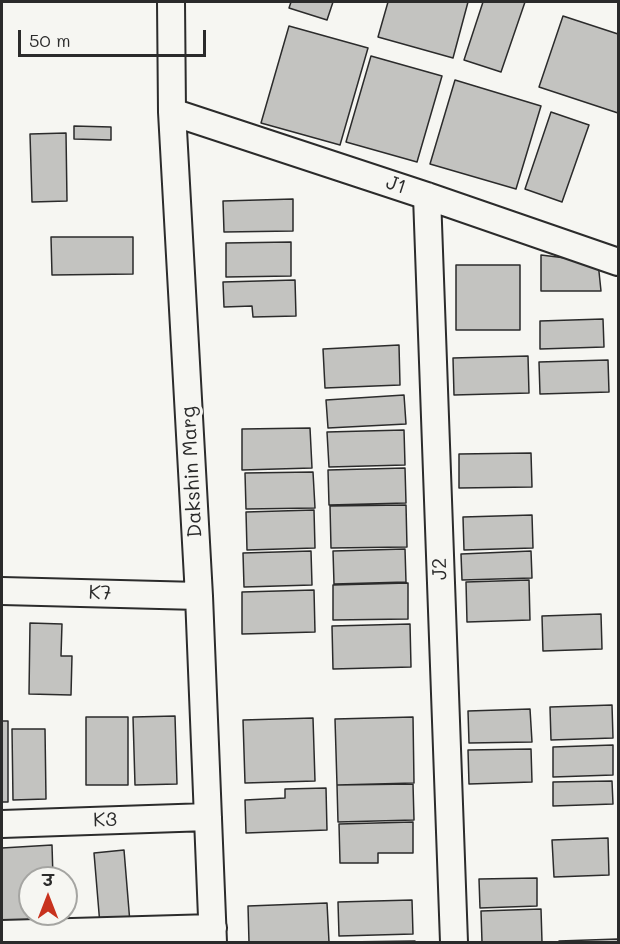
<!DOCTYPE html>
<meta charset="utf-8">
<style>
body{margin:0}
#map{position:relative;width:620px;height:944px;overflow:hidden;background:#f6f6f2;font-family:Mali,"Playpen Sans Deva",sans-serif}
canvas{display:block}
.frame{position:absolute;inset:0;border:3px solid #2b2b2b;pointer-events:none}
.north{position:absolute;left:18px;top:866px;width:60px;height:60px;box-sizing:border-box;background:#f6f6f2;border:2px solid #a5a5a2;border-radius:50%;rotate:0deg;font-size:16px;font-weight:700;line-height:24px;text-align:center;color:#2b2b2b}
.north::after{content:'';display:block;margin:auto;width:21px;height:27px;background:#c8321e;clip-path:polygon(50% 0,100% 100%,50% 72%,0 100%)}
.scale{position:absolute;left:18px;top:30px;width:188px;height:27px;box-sizing:border-box;border:3px solid #2b2b2b;border-top:0;padding-left:8px;font-size:18px;line-height:21px;white-space:nowrap;color:#2b2b2b;-webkit-text-stroke:4px #f6f6f2;paint-order:stroke}
</style>
<div id="map">
<canvas width="620" height="944"></canvas>
<div class="frame"></div>
<div class="north">उ</div>
<div class="scale">50 m</div>
</div>
<script>
const ctx = document.querySelector('canvas').getContext('2d');
ctx.lineJoin = 'round';
function fillPath(path, color) {
  ctx.fillStyle = color;
  ctx.fill(path, 'evenodd');
}
function trace(path, color, width, dash) {
  ctx.strokeStyle = color;
  ctx.lineWidth = width;
  ctx.lineCap = dash ? 'butt' : 'round';
  ctx.setLineDash(dash || []);
  ctx.stroke(path);
}
function label(font, color, halo, rows, align = 'center') {
  ctx.font = font + ' Mali,sans-serif';
  ctx.lineWidth = 6;
  ctx.setLineDash([]);
  ctx.textBaseline = 'middle';
  ctx.strokeStyle = halo;
  ctx.fillStyle = color;
  for (const [text, x, y, turn = 0] of rows) {
    ctx.save();
    ctx.translate(x, y);
    ctx.rotate((+turn || 0) * Math.PI / 180);
    ctx.textAlign = isNaN(turn) ? turn : align;
    if (halo) ctx.strokeText(text, 0, 0);
    ctx.fillText(text, 0, 0);
    ctx.restore();
  }
}
const building = new Path2D(`
 M291 2H333L327 20 289 8Z
 M388 2H468L453 58 378 37Z
 M483 2H525L501 72 464 60Z
 M563 16 618 34V113L539 87Z
 M289 26 368 48 340 145 261 123Z
 M371 56 442 76 417 162 346 142Z
 M455 80 541 106 516 189 430 164Z
 M551 112 589 125 562 202 525 189Z
 M74 126 111 127V140L74 139Z
 M66 133 67 201 32 202 30 134Z
 M293 199V231L224 232 223 201Z
 M51 237H133V274L52 275Z
 M291 242V276L226 277V243Z
 M541 255 598 262 601 291H541Z
 M456 265H520V330H456Z
 M295 280 296 316 253 317 252 306 224 307 223 282Z
 M603 319 604 347 540 349V321Z
 M399 345 400 385 325 388 323 349Z
 M528 356 529 393 454 395 453 358Z
 M608 360 609 392 540 394 539 362Z
 M404 395 406 424 328 428 326 400Z
 M310 428 312 468 242 470V429Z
 M404 430 405 465 329 467 327 432Z
 M531 453 532 487 459 488V454Z
 M405 468 406 503 329 505 328 470Z
 M313 472 315 508 246 509 245 473Z
 M406 505 407 547 331 548 330 506Z
 M314 510 315 548 247 550 246 512Z
 M532 515 533 548 464 550 463 517Z
 M405 549 406 582 334 584 333 551Z
 M311 551 312 585 244 587 243 553Z
 M531 551 532 578 462 580 461 554Z
 M529 580 530 620 467 622 466 582Z
 M408 583V619L333 620V585Z
 M314 590 315 632 242 634V592Z
 M601 614 602 649 543 651 542 616Z
 M30 623 62 624 61 656H72L71 695 29 694Z
 M410 624 411 667 333 669 332 626Z
 M612 705 613 738 551 740 550 707Z
 M530 709 532 742 469 743 468 711Z
 M175 716 177 784 135 785 133 717Z
 M86 717H128V785H86Z
 M413 717 414 783 337 785 335 719Z
 M313 718 315 781 245 783 243 720Z
 M2 721H8V802H2Z
 M12 729H45L46 799 13 800Z
 M613 745V775L553 777V747Z
 M531 749 532 782 469 784 468 750Z
 M612 781 613 804 553 806V782Z
 M413 784 414 820 338 822 337 785Z
 M326 788 327 830 246 833 245 800 285 798V789Z
 M413 822V853H378V863H340L339 824Z
 M608 838 609 875 554 877 552 840Z
 M52 845 53 878H30V914H55L56 926 2 929V848Z
 M124 850 130 923 100 925 94 853Z
 M537 878V906L480 908 479 879Z
 M412 900 413 934 339 936 338 902Z
 M327 903 329 942H249L248 906Z
 M541 909 542 942H482L481 911Z
 M618 939V942H559V941Z
 M415 941V942H343Z`);
const street = new Path2D(`
 M171 2 172 112 199 596 213 942
 M172 112 427 196 618 262
 M427 196 454 942
 M2 591 199 596
 M2 824 208 817
 M2 934 213 928`);
const streetNames = [
 ["J1",396,185,18],
 ["Dakshin Marg",192,472,-93],
 ["J2",440,569,-92],
 ["K7",100,593,2],
 ["K3",105,820,-2]
];
fillPath(building, '#c3c3c0');
trace(building, '#2b2b2b', 1.5);
trace(street, '#2b2b2b', 30);
trace(street, '#f6f6f2', 26);
label('20px', '#2b2b2b', '#f6f6f2', streetNames);
</script>
